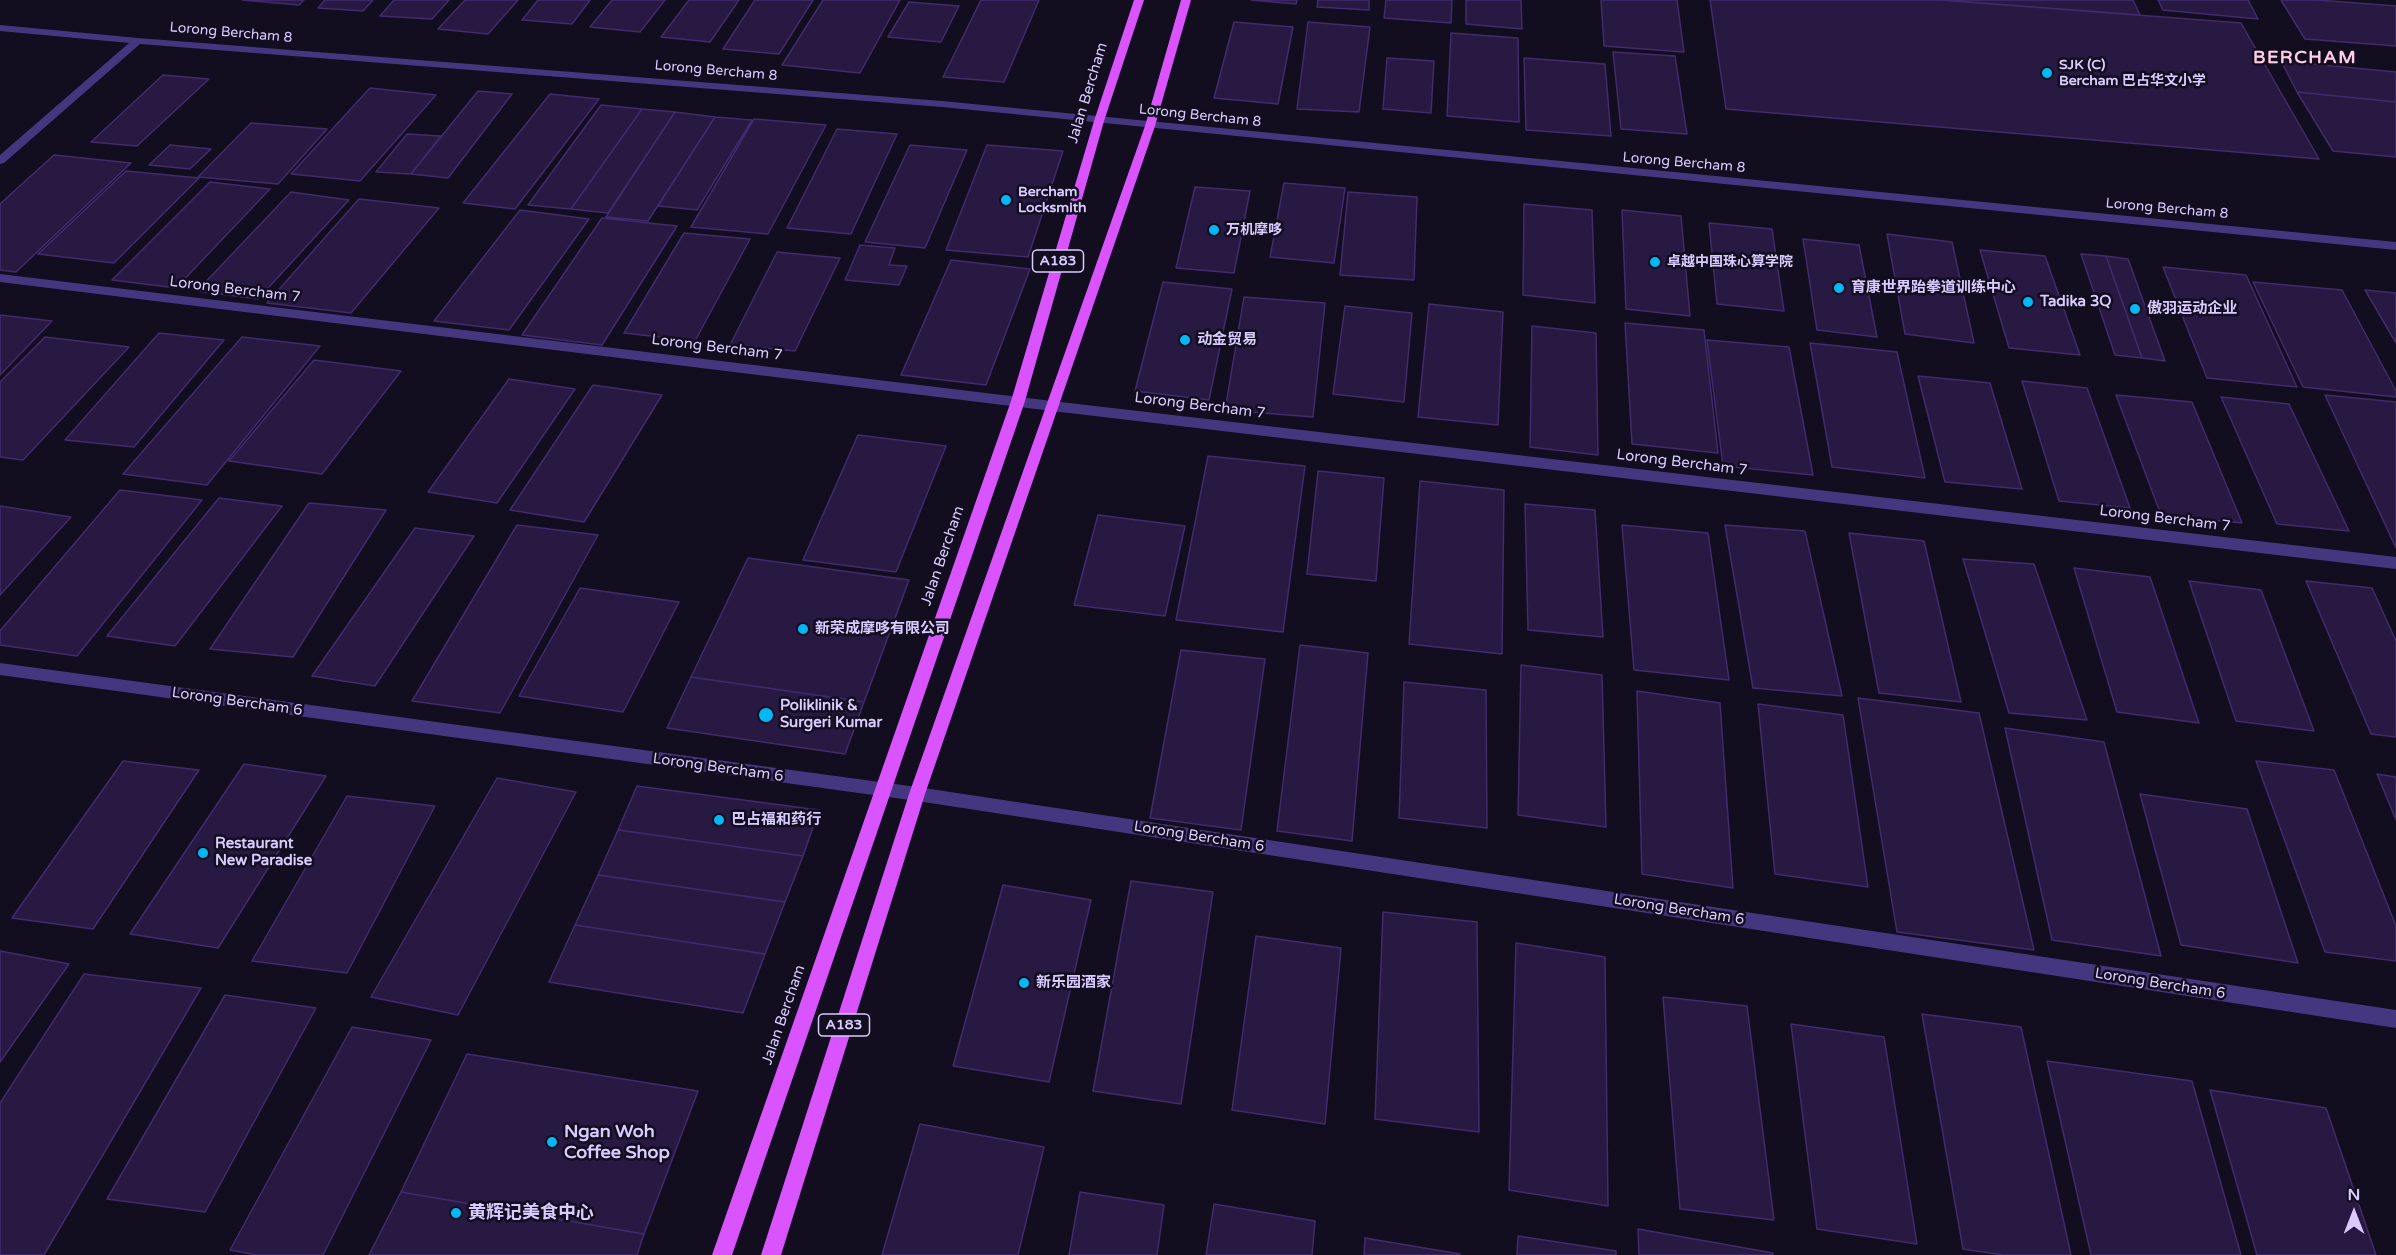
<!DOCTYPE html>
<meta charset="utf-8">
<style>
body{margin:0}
#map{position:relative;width:2396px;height:1255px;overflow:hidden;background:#130d20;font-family:"Varela Round",sans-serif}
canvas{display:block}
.north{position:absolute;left:2324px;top:1183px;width:60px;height:60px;-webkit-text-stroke:4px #130d20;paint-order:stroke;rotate:0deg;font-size:16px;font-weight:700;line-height:24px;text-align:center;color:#d9cbff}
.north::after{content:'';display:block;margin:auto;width:21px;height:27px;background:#d9cbff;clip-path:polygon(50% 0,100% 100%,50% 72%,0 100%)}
</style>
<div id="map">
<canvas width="2396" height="1255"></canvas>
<div class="north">N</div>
</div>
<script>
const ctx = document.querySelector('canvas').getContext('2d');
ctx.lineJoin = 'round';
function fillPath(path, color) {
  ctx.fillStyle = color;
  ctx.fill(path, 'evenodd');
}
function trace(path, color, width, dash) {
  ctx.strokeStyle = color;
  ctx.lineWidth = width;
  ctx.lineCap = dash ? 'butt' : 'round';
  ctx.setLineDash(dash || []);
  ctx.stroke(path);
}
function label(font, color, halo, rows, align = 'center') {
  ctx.font = font + ' "Varela Round","Noto Sans SC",sans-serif';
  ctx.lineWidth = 5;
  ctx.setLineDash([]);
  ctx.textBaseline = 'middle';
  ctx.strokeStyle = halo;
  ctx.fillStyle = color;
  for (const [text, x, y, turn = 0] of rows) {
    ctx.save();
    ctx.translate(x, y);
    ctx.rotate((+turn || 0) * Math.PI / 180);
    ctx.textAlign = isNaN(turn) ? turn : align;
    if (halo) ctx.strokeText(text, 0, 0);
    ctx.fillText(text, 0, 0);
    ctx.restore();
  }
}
const building = new Path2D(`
 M242 0H304L299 5Z
 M325 0H373L363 11 318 8Z
 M394 0H449L432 19 380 16Z
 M465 0H518L488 34 438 29Z
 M538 0H590L572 24 522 20Z
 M612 0H665L640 32 590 27Z
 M689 0H739L710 42 661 37Z
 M755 0H813L779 54 723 49Z
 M823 0H900L860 73 782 65Z
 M981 0H1039L1004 82 943 77Z
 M1251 0H1297L1296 4Z
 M1318 0H1369V10L1317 7Z
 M1386 0H1452L1451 23 1384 18Z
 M1466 0H1521L1522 29 1466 24Z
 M1601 0H1677L1684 52 1604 46Z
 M1710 0H1941L2241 23 2319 159 1726 109Z
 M1941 0H2133L2140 15Z
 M2158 0H2248L2258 19 2163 10Z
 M2281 0H2317L2396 6V46L2305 39Z
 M909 2 959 6 941 42 888 37Z
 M1234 22 1293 27 1278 104 1214 98Z
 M1308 22 1370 27 1359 112 1297 109Z
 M1451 33 1518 38 1519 122 1447 116Z
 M1613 52 1675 56 1687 134 1621 129Z
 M1387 58 1434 61 1431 113 1383 109Z
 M1524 58 1605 64 1611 136 1526 130Z
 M2281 61 2396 72V102L2297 92Z
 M163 75 209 79 137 146 91 142Z
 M370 88 436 95 360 181 291 174Z
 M478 91 512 94 448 178 411 174Z
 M2297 92 2396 102V157L2333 151Z
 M550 94 599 99 515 209 463 203Z
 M601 105 642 109 571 209 528 205Z
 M642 109 675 112 608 213 571 209Z
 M675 112 715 117 648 221 606 217Z
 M715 117 752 120 697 210 658 206Z
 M754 119 826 125 768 234 691 227Z
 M251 123 327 129 278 184 198 177Z
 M837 129 897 134 851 234 787 228Z
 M407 134 441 136 411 174 376 172Z
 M170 145 211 149 190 169 149 165Z
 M910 145 967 150 925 248 865 242Z
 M987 145 1063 151 1028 257 946 250Z
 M54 155 131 163 16 272 0 270V204Z
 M126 171 199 178 114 263 38 254Z
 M210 182 270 189 176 288 112 280Z
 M1284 183 1345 188 1334 263 1270 257Z
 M1195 187 1250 191 1234 273 1176 268Z
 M291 192 349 200 258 299 197 291Z
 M1348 192 1417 197 1414 280 1340 275Z
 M359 199 439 208 351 313 267 303Z
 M1524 204 1592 210 1595 303 1523 295Z
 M520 210 589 219 509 330 434 321Z
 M1622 210 1681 216 1690 316 1626 309Z
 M602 218 677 226 602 345 522 335Z
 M1709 223 1772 229 1784 311 1717 304Z
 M684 233 750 239 695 341 624 333Z
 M1887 234 1952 242 1974 343 1905 334Z
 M1803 239 1859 245 1877 337 1817 330Z
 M860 245 895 248 889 265 907 266 899 285 845 280Z
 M1980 250 2045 256 2080 355 2009 348Z
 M777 252 840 258 795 351 730 345Z
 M2081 254 2106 256 2142 358 2115 355Z
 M2106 256 2128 259 2165 361 2142 358Z
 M951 260 1030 269 986 385 901 375Z
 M2163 267 2246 275 2297 387 2207 378Z
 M1163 282 1232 289 1209 400 1135 391Z
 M2253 282 2342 290 2396 391V397L2303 387Z
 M2365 290 2396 293V343Z
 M1244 297 1325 303 1313 417 1225 410Z
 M1429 304 1503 312 1498 425 1418 417Z
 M1345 306 1412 313 1404 402 1333 394Z
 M0 315 52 321 0 375Z
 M1625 323 1704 330 1718 453 1632 444Z
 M1532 326 1596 333 1598 455 1530 447Z
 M159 333 224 340 134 447 65 440Z
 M45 337 129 347 23 460 0 457V382Z
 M242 337 320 346 207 485 123 474Z
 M1707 340 1789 347 1813 475 1723 466Z
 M1810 343 1897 352 1925 478 1832 467Z
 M314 360 401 371 322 474 229 461Z
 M1918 376 1990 383 2022 489 1945 482Z
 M509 379 575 389 497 503 428 492Z
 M2022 381 2087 388 2130 508 2059 501Z
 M593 385 662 395 584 522 510 510Z
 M2116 395 2192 402 2242 523 2161 515Z
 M2325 395 2396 402V548Z
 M2221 397 2289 404 2349 531 2277 524Z
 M858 435 946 446 896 572 803 560Z
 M1208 456 1305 466 1283 632 1176 620Z
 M1318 471 1384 478 1376 581 1307 574Z
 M1420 481 1504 490 1502 654 1409 644Z
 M120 490 202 500 77 656 0 645V631Z
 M219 498 282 506 175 646 107 636Z
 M309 503 386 510 293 657 210 649Z
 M1525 504 1595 510 1603 637 1528 630Z
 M0 506 71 517 0 595Z
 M1098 515 1185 526 1165 616 1074 605Z
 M517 525 598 535 500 713 412 701Z
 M1622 525 1708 533 1729 680 1634 670Z
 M1725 525 1805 531 1842 696 1753 688Z
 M415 528 474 536 375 686 312 676Z
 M1849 533 1924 541 1961 702 1879 693Z
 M748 558 909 580 864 702 691 677Z
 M1963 559 2034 564 2087 720 2009 713Z
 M2074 568 2150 577 2199 723 2117 712Z
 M2189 581 2261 590 2314 731 2236 721Z
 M2306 581 2372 588 2396 641V737L2371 734Z
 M580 588 679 602 623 712 519 696Z
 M1300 645 1368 653 1352 841 1277 831Z
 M1181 650 1265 659 1241 830 1150 818Z
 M1521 665 1602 675 1606 827 1518 815Z
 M691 677 864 702 845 754 667 728Z
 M1404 682 1486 690 1487 828 1399 818Z
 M1637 691 1720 703 1733 888 1642 874Z
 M1858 698 1979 713 2034 950 1897 932Z
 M1758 704 1843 715 1868 887 1775 874Z
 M2005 728 2104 742 2161 956 2052 940Z
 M123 761 199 770 93 929 12 918Z
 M2256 761 2334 770 2396 926V961L2325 952Z
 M244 764 326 776 218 948 130 934Z
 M2377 774 2396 777V820Z
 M497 778 576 792 458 1015 371 997Z
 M637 786 819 810 803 856 618 830Z
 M2140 794 2247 809 2298 963 2181 945Z
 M347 796 435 806 347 973 252 961Z
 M618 830 803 856 785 902 598 875Z
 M598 875 785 902 765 954 575 925Z
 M1131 881 1213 892 1181 1104 1093 1091Z
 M1003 885 1091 900 1049 1082 953 1066Z
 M1383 912 1477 922 1479 1132 1375 1119Z
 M575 925 765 954 743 1013 549 982Z
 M1256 936 1341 948 1325 1124 1232 1110Z
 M1516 943 1605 957 1608 1206 1509 1190Z
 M0 951 69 964 0 1062Z
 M84 974 201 988 44 1255H0V1103Z
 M225 995 316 1008 205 1212 107 1199Z
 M1663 997 1747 1006 1774 1220 1680 1209Z
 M1922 1014 2021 1027 2071 1255H2003L1963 1249Z
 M1791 1024 1884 1037 1917 1244 1817 1229Z
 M352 1027 431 1040 323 1255H257L230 1250Z
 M467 1054 698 1091 644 1234 401 1192Z
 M2047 1061 2192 1081 2241 1255H2091Z
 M2210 1090 2326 1108 2376 1255H2257Z
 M920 1124 1044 1147 1018 1255H882Z
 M401 1192 644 1234 637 1255H369Z
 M1080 1192 1164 1205 1157 1255H1069Z
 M1214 1204 1315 1221 1312 1255H1206Z
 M1638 1229 1773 1253V1255H1639Z
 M1518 1236 1616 1251V1255H1517Z
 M1365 1238 1460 1254V1255H1364Z`);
const minor = new Path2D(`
 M0 25 138 38 942 101 2396 242V250L942 107 140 44 4 163 0 164V155L129 43 0 31Z
 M0 274 1052 401 2396 557V569L1052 411 0 282Z
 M0 663 917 787 2396 1010V1028L917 801 0 675Z`);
const major = new Path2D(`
 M1134 0H1144L1104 121 1025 401 732 1255H712L1011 401 1094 121Z
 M1181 0H1191L1155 126 925 794 781 1255H761L909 794 1145 126Z`);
const markers = [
 [2047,73,6,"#00b8f6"],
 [1006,200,6,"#00b8f6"],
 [1214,230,6,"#00b8f6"],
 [1655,262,6,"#00b8f6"],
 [1839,288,6,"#00b8f6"],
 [2028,302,6,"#00b8f6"],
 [2135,309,6,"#00b8f6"],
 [1185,340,6,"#00b8f6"],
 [803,629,6,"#00b8f6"],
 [766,715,8,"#00b8f6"],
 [719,820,6,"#00b8f6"],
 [203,853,6,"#00b8f6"],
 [1024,983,6,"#00b8f6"],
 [552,1142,6,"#00b8f6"],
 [456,1213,6,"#00b8f6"]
];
const farStreetnames = [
 ["Lorong Bercham 8",231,33,5],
 ["Lorong Bercham 8",716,71,5],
 ["Lorong Bercham 8",1200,116,6],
 ["Lorong Bercham 8",1684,163,5],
 ["Lorong Bercham 8",2167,209,5]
];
const farPoinames = [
 ["SJK (C)",2059,65],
 ["Bercham 巴占华文小学",2059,81],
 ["Bercham",1018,192],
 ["Locksmith",1018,208],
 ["万机摩哆",1226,230],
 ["卓越中国珠心算学院",1667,262]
];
const shields = [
 [1058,261,51],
 [844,1025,51]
];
const shieldNames = [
 ["A183",1058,261],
 ["A183",844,1025]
];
const streetNames = [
 ["Jalan Bercham",1088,93,-73],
 ["Lorong Bercham 7",235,290,7],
 ["Lorong Bercham 7",717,348,7],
 ["Lorong Bercham 7",1200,406,7],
 ["Lorong Bercham 7",1682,463,7],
 ["Lorong Bercham 7",2165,519,7],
 ["Jalan Bercham",943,556,-71],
 ["Lorong Bercham 6",237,702,8],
 ["Lorong Bercham 6",718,768,8],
 ["Lorong Bercham 6",1199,837,9],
 ["Lorong Bercham 6",1679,910,9],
 ["Lorong Bercham 6",2160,984,9],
 ["Jalan Bercham",784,1015,-71]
];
const poiNames = [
 ["育康世界跆拳道训练中心",1851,288],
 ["Tadika 3Q",2040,302],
 ["傲羽运动企业",2147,309],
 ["动金贸易",1197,340],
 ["新荣成摩哆有限公司",815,629],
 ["Poliklinik &",780,706],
 ["Surgeri Kumar",780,723],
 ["巴占福和药行",731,820],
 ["Restaurant",215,844],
 ["New Paradise",215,861],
 ["新乐园酒家",1036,983]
];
const farDistrictnames = [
 ["BERCHAM",2305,58]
];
const nearPoinames = [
 ["Ngan Woh",564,1132],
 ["Coffee Shop",564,1153],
 ["黄辉记美食中心",468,1213]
];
fillPath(building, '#271941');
trace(building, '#422b6d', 1.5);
fillPath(minor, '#45377f');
fillPath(major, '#d953ff');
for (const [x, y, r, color] of markers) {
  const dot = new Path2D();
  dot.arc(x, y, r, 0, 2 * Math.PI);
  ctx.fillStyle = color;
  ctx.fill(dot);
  trace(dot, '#130d20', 2);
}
label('14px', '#d9cbff', '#130d20', farStreetnames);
label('bold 14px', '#d9cbff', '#130d20', farPoinames, 'left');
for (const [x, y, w] of shields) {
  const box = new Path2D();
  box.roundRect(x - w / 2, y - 11, w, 22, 4.5);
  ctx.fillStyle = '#130d20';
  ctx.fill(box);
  trace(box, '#d9cbff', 1.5);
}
label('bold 14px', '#d9cbff', null, shieldNames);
label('15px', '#d9cbff', '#130d20', streetNames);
label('bold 15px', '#d9cbff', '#130d20', poiNames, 'left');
ctx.letterSpacing = '1.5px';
label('bold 18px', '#ffcde5', '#130d20', farDistrictnames);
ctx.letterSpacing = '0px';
label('bold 18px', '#d9cbff', '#130d20', nearPoinames, 'left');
</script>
